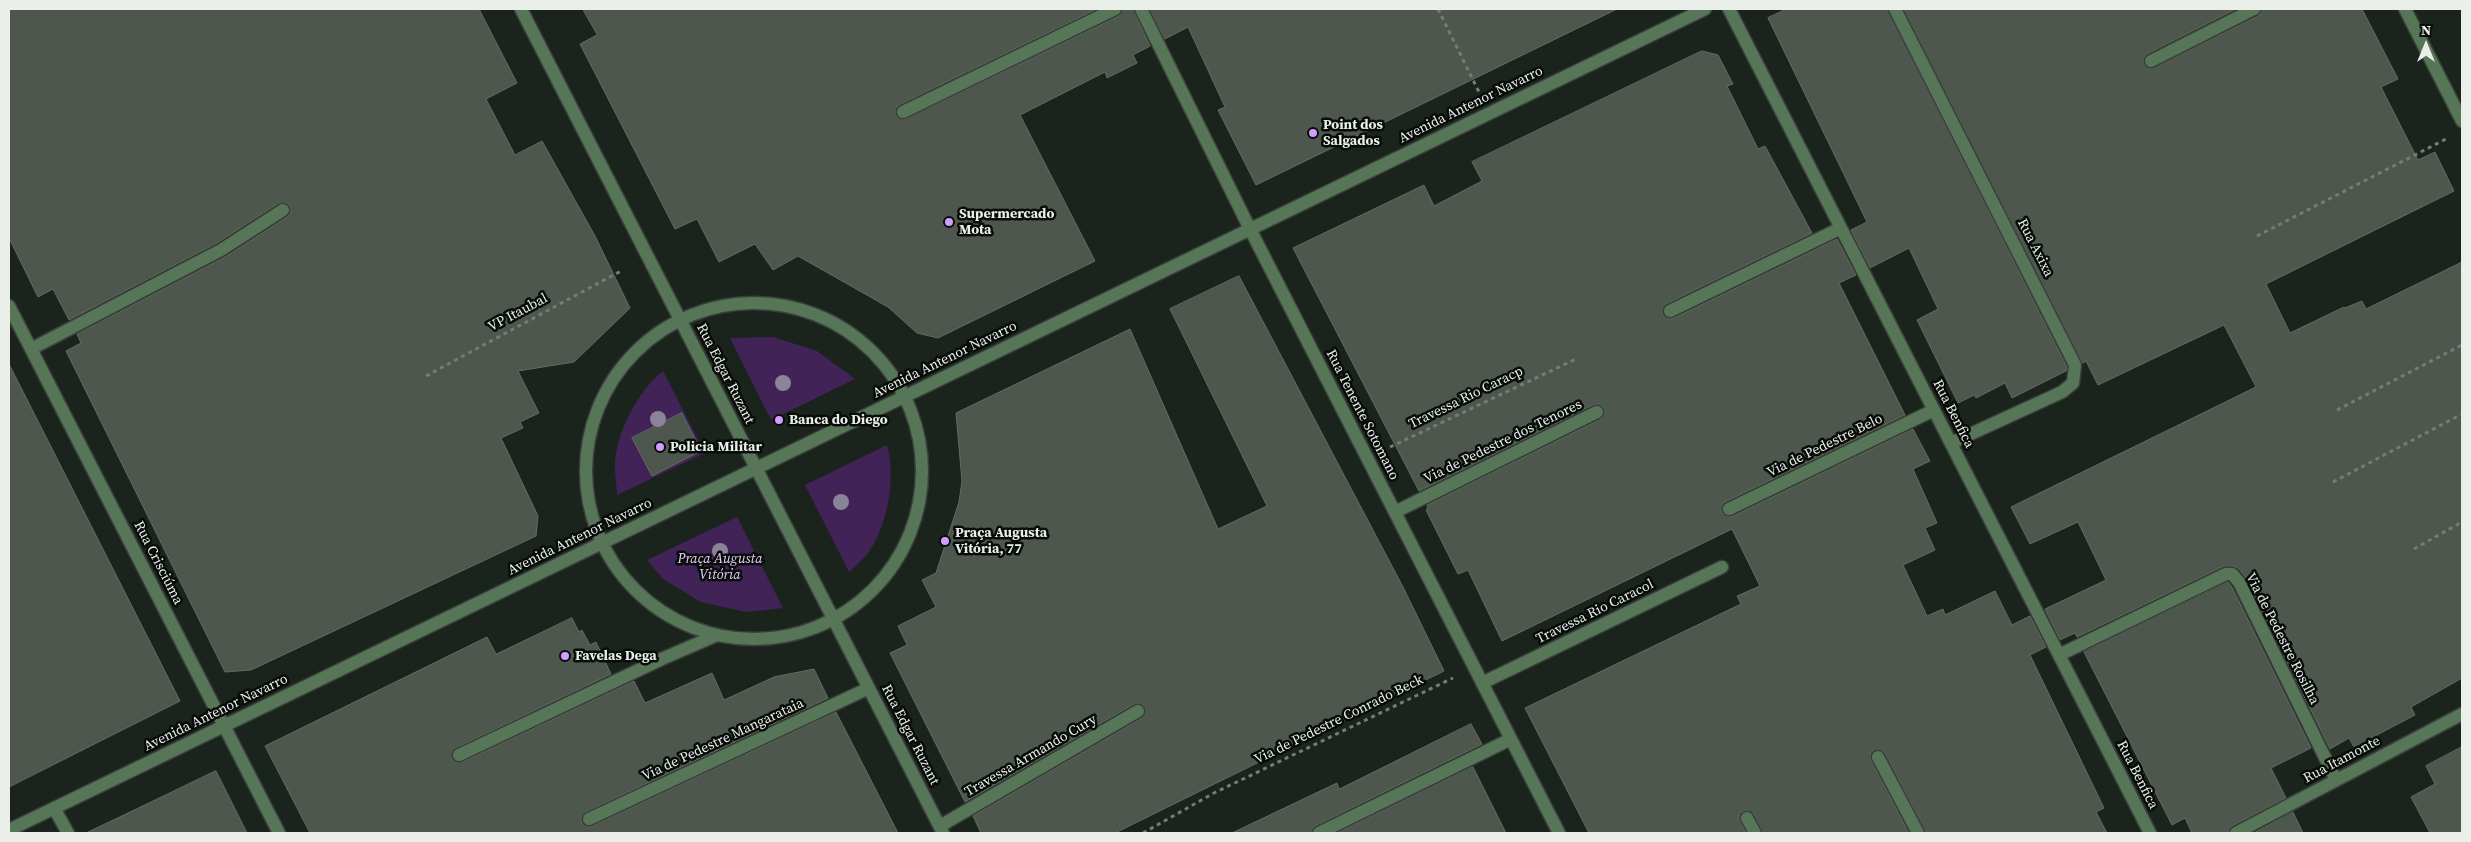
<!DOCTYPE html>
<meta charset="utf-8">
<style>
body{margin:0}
#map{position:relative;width:2471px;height:842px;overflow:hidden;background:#1b241c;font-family:"Source Serif 4",serif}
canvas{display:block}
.frame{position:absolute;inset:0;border:10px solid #eaefea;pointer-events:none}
.north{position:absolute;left:2401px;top:20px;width:50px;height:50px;-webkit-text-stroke:4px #080c08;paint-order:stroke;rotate:0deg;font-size:14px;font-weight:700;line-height:20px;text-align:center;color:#eaefea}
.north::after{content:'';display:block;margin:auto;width:18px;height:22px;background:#eaefea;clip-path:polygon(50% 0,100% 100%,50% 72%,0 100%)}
</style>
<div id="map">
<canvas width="2471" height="842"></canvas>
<div class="frame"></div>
<div class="north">N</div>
</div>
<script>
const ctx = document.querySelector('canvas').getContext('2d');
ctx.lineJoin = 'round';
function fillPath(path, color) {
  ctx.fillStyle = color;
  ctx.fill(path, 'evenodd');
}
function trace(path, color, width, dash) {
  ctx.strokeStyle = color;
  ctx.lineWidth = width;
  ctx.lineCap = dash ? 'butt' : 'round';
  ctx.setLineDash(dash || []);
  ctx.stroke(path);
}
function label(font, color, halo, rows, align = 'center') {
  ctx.font = font + ' "Source Serif 4",serif';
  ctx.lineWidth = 5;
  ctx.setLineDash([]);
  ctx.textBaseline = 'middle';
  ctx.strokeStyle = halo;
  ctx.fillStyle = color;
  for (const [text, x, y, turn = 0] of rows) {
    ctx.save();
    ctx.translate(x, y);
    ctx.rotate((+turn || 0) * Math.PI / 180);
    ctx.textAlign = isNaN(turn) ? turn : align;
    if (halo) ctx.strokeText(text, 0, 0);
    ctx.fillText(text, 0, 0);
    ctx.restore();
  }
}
const green = new Path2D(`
 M773 337 817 351 855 379 771 420 730 338Z
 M663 371 705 453 617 495C617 484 614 472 615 461 618 429 639 390 663 371Z
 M887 445C896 478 888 525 868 553 863 560 855 566 849 572L805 485Z
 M737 517 783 608 746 612 701 602 663 579 647 560Z`);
const building = new Path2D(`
 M9 9H479L517 83 486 99 515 155 542 141 595 236 630 308 574 362 518 371 539 413 520 422 523 428 501 438 538 516 536 536 251 670 225 672 66 351 81 343 77 334 225 257 287 217 290 213V206L286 203H279L217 243 69 320 53 289 38 297 9 238Z
 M583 9H1097L899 105 896 108V115L903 120 1119 16 1123 9H1133L1150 46 1133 55 1137 63 1107 78 1105 72 1020 115 1095 261 938 338 917 333 888 307 798 256 773 270 755 244 719 262 697 219 675 229 580 44 597 35Z
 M1150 9H1617L1256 185 1218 110 1225 107 1188 27 1165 39Z
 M1787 9H1887L2067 367 2066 371 2012 398 2005 383 1976 398 1974 395 1958 403 1917 320 1938 309 1909 248 1870 268 1851 230 1867 222 1768 18Z
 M1904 9H2236L2147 54 2143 60 2144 64 2151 69 2258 16 2262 9H2362L2398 79 2381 87 2418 160 2435 152 2454 191 2266 284 2290 333 2344 307 2345 308 2362 301 2366 309 2462 262V678L2411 707 2415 715 2354 747 2349 738 2330 749 2246 578 2238 568 2232 566 2222 567 2077 637 2075 633 2060 640 2045 609 2106 580 2078 522 2030 544 2011 507 2256 387 2224 325 2098 385 2086 361 2083 363Z
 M1702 51 1718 55 1733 84 1727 86 1758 149 1765 146 1812 233 1666 304 1662 310 1663 315 1669 319 1674 318 1837 239 1856 275 1839 283 1905 415 1725 502 1721 508 1722 513 1728 517 1733 516 1913 429 1930 461 1913 469 1937 523 1925 528 1935 550 1903 565 1927 616 1943 609 1945 615 1995 591 2012 625 2030 616 2046 647 2030 655 2104 808 2096 812 2107 833H1926L1885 753 1878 749 1871 752V760L1909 833H1763L1754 814 1747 810 1740 813 1739 818 1746 833H1589L1525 708 1741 604 1737 596 1760 586 1732 529 1502 641 1468 570 1458 574 1426 510 1428 508 1427 505 1601 419 1605 413 1604 408 1598 404 1593 405 1419 491 1293 248 1424 185 1434 206 1482 181 1472 162Z
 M1239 276 1403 587 1444 671 1115 833H981L973 816 1142 718 1146 710 1142 704H1134L965 802 890 653 907 645 898 626 936 607 922 580 936 573 959 502 962 481 956 413 1130 329 1218 529 1267 506 1170 309Z
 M9 364 180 701 9 787Z
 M682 413 701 451 652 476 632 438Z
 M2228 582 2232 587 2311 748 2271 768 2286 798 2232 826 2228 833H2192L2185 818 2172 825 2084 652Z
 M572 618 579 632 582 630 590 645 596 642 611 674 456 748 451 754 454 761 462 762 634 681 645 703 712 673 724 700 774 677 814 669 828 698 586 812 581 818 582 823 588 827 592 826 836 712 898 833H310L265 746 487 637 496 654Z
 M1471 724 1482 744 1315 826 1311 833H1232L1337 783 1339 789Z
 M2462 747V833H2430L2411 797 2435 784 2426 766Z
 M1473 767 1506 833H1337Z
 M216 771 247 833H86L149 803Z
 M2293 812 2303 833H2254Z`);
const path = new Path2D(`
 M1438 9 1479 92
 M2257 236 2446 139
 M426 376 621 271
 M2337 410 2462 345
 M1390 447 1576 359
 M2333 482 2462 414
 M2414 549 2462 522
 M1143 833 1214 793 1453 678`);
const minor = new Path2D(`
 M521 9 943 833
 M1141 9 1250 229 1559 833
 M1729 9 2150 833
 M1895 9 2075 365 2073 383 2062 392 1951 443
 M2405 9 2462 121
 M2151 61 2254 9
 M903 112 1115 9
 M586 471a168 168 0 1 1 336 0a168 168 0 1 1-336 0Z
 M9 306 279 833
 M1670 311 1841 228
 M31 349 221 250 283 210
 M1729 509 1934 410
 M1395 512 1597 412
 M2059 655 2226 574H2232L2239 582 2336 780
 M1482 683 1722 567
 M459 755 664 658 717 635
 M1878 757 1918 833
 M54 808 68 833
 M1747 818 1755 833
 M589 819 869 688
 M940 826 1138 711
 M9 830 1705 9
 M1319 833 1511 739
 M2236 833 2462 714`);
const trees = [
 [783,383],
 [658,419],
 [841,502],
 [720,551]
];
const markers = [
 [1313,133,5,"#d19dfe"],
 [949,222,5,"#d19dfe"],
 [779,420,5,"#d19dfe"],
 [660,447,5,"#d19dfe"],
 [945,541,5,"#d19dfe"],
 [565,656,5,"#d19dfe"]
];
const streetNames = [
 ["Avenida Antenor Navarro",1471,105,-26],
 ["Rua Axixa",2035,248,63],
 ["VP Itaubal",518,313,-28],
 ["Avenida Antenor Navarro",945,360,-26],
 ["Rua Edgar Ruzant",725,374,63],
 ["Travessa Rio Caracp",1466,398,-26],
 ["Rua Benfica",1953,414,63],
 ["Rua Tenente Sotomano",1362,415,63],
 ["Via de Pedestre dos Tenores",1503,442,-26],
 ["Via de Pedestre Belo",1825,446,-26],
 ["Avenida Antenor Navarro",580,537,-26],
 ["Rua Crisciúma",158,563,63],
 ["Travessa Rio Caracol",1595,612,-26],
 ["Via de Pedestre Rosilha",2282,639,63],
 ["Avenida Antenor Navarro",216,713,-26],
 ["Via de Pedestre Conrado Beck",1339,720,-26],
 ["Rua Edgar Ruzant",910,735,63],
 ["Via de Pedestre Mangarataia",723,740,-25],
 ["Travessa Armando Cury",1031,756,-30],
 ["Rua Itamonte",2342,760,-28],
 ["Rua Benfica",2137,775,63]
];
const poiNames = [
 ["Point dos",1323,125],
 ["Salgados",1323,141],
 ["Supermercado",959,214],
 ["Mota",959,230],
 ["Banca do Diego",789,420],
 ["Policia Militar",670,447],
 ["Praça Augusta",955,533],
 ["Vitória, 77",955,549],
 ["Favelas Dega",575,656]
];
const parkNames = [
 ["Praça Augusta",720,559],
 ["Vitória",720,575]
];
fillPath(green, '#412357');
fillPath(building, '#4d574d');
trace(building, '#626c62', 1);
trace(minor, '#384039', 15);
trace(path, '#747c75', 3, [4, 4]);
trace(minor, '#577658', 12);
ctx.fillStyle = '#8b8397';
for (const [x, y] of trees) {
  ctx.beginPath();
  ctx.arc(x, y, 8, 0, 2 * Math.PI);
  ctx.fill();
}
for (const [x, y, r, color] of markers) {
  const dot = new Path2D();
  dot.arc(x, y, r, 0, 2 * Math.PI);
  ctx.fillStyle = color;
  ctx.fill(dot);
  trace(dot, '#080c08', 2);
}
label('14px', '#eaefea', '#080c08', streetNames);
label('bold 14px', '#eaefea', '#080c08', poiNames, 'left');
label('italic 14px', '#e6d0fc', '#080c08', parkNames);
</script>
